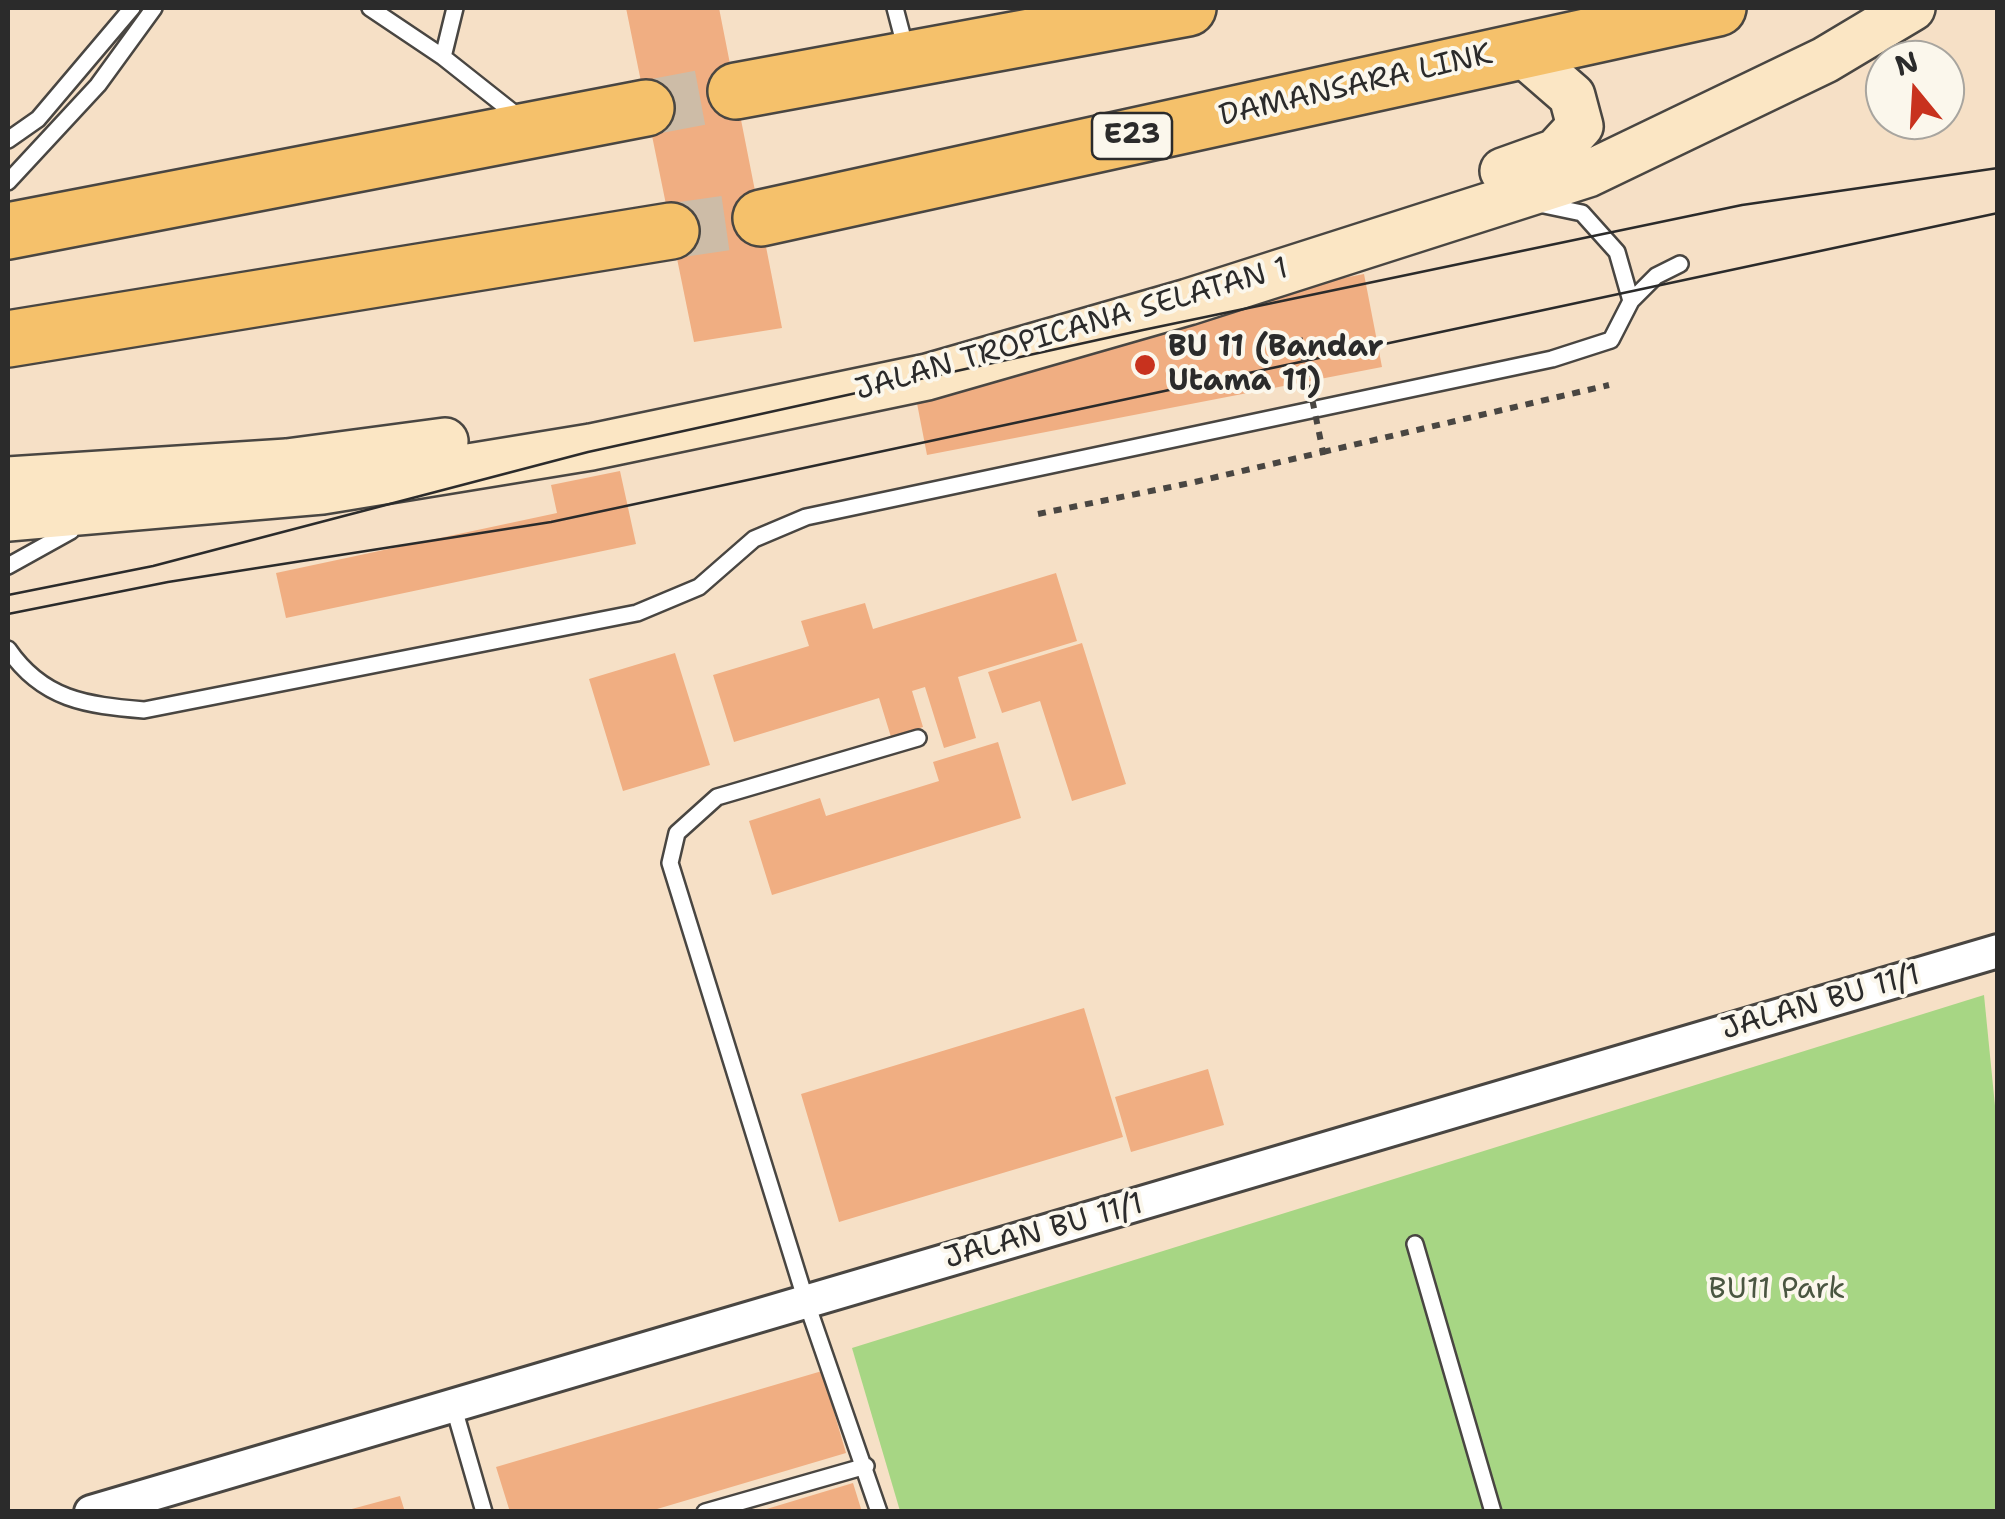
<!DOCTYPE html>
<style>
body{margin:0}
#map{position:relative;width:2005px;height:1519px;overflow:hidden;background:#f6e0c6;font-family:"Shantell Sans",sans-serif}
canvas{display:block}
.frame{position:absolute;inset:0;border:10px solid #2b2b2b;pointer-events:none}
.north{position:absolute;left:1865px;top:40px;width:100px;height:100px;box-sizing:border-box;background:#fbf7ec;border:2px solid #a8a59f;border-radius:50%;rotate:342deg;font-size:28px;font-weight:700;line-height:40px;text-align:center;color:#2b2b2b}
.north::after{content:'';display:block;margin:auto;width:35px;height:45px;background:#c8321e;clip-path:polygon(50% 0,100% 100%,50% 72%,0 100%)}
</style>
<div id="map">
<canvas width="2005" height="1519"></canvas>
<div class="frame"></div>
<div class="north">N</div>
</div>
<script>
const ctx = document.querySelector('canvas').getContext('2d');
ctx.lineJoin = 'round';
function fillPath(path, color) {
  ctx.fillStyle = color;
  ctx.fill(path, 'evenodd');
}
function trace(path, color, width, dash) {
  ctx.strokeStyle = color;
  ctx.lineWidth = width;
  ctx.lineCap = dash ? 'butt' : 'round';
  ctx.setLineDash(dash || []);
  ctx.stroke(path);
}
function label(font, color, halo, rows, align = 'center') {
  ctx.font = font + ' "Shantell Sans",sans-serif';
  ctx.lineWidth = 8;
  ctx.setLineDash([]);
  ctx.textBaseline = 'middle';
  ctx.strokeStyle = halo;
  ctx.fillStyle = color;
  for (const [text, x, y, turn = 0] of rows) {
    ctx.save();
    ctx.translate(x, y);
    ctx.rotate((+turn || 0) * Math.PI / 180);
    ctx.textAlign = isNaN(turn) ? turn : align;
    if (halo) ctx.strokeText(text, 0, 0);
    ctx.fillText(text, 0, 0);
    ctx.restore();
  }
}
const green = new Path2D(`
 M1984 995 1998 1136 1997 1511H900L852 1348Z`);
const building = new Path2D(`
 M626 8H719L782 328 694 342Z
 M1364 274 1382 367 927 455 909 362Z
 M620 471 636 544 286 618 276 573 557 513 551 485Z
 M1056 573 1077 641 958 677 976 738 944 748 925 687 912 691 923 727 891 737 879 698 734 742 713 675 809 646 801 621 865 603 873 629Z
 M1082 643 1126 784 1072 801 1040 701 1002 713 988 672Z
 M675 653 710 765 623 791 589 679Z
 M998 742 1021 818 772 895 749 821 820 798 826 816 939 781 933 762Z
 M1084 1008 1123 1137 839 1222 801 1094Z
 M1208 1069 1224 1125 1131 1152 1115 1097Z
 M822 1371 846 1453 647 1512H510L496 1467Z
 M853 1483 862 1512H760V1511Z
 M400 1496 405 1512H348V1510Z`);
const highwayTunnel = new Path2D(`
 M646 108 736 91
 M671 231 761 218`);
const path = new Path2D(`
 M1323 452 1609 385
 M1038 514 1195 482`);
const lane = new Path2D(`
 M370 8 443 57 520 118
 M895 8 906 50
 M443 57 455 8
 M8 140 38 119 132 8
 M8 182 98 85 154 8
 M1631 301 1656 276 1680 264
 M8 566 71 531
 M8 649C43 700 86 705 144 710L637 613 699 587 754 539 806 517 1552 359 1611 340 1631 301 1617 252 1582 213 1539 204
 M1415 1244 1493 1512
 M453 1405 484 1512
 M705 1512 866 1466
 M879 1512 806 1301 670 863 677 833 717 797 918 738`);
const street = new Path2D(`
 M91 1512 1998 951`);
const secondary = new Path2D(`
 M1503 171 1556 152 1580 126 1572 96 1519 50
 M8 480 287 462 445 441
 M8 518 322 491 591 447 927 377 1188 302 1588 174 1825 60 1912 8`);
const highway = new Path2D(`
 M736 91 1188 8
 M761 218 1718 8
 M8 231 646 108
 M8 339 671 231`);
const tram = new Path2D(`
 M8 595 153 566 588 452 1143 330 1742 205 1998 168
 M8 614 168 582 551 522 1998 213`);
const pathBridge = new Path2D(`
 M1195 482 1323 452 1299 335`);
const markers = [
 [1145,365,12,"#c8321e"]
];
const shields = [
 [1132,136,80]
];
const shieldNames = [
 ["E23",1132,136]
];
const streetNames = [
 ["DAMANSARA LINK",1356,86,-13],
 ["JALAN TROPICANA SELATAN 1",1072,330,-16],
 ["JALAN BU 11/1",1821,1003,-16],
 ["JALAN BU 11/1",1044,1232,-16]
];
const poiNames = [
 ["BU 11 (Bandar",1168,348],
 ["Utama 11)",1168,382]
];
const parkNames = [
 ["BU11 Park",1777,1290]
];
fillPath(green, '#a7d684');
fillPath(building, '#f0ae82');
trace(highwayTunnel, '#cdbca7', 55, [55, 28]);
trace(lane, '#494642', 20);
trace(street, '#494642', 38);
trace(secondary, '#494642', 50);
trace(highway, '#494642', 60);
trace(path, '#494642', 6, [8, 8]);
trace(lane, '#fff', 15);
trace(street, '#fff', 32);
trace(secondary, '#fbe6c4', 45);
trace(highway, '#f5c16b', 55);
trace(tram, '#2b2b2b', 2.5);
trace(pathBridge, '#494642', 6, [8, 8]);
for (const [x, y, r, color] of markers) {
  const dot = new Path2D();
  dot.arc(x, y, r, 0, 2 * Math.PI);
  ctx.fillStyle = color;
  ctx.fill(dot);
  trace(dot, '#fbf7ec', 4);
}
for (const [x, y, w] of shields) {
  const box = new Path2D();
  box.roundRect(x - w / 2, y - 23, w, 46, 8);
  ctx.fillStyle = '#fbf7ec';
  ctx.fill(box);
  trace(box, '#2b2b2b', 2.5);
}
label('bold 28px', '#2b2b2b', null, shieldNames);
label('30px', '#2b2b2b', '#fbf7ec', streetNames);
label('bold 30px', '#2b2b2b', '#fbf7ec', poiNames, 'left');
label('30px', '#4a5641', '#fbf7ec', parkNames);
</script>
